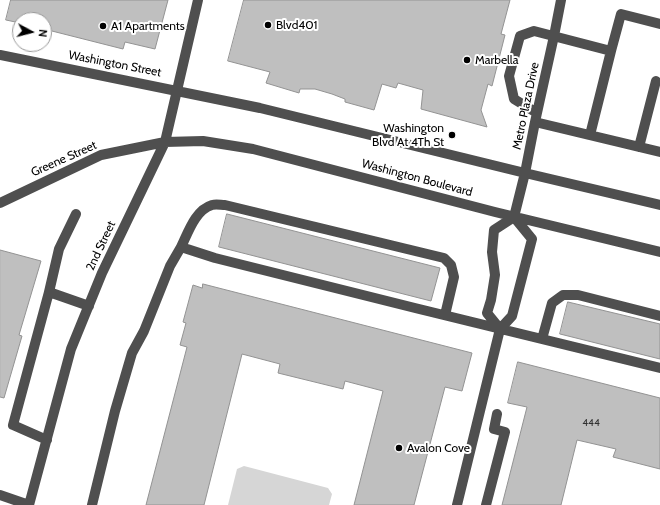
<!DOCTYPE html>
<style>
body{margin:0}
#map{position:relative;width:660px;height:505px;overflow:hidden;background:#fff;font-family:Cabin,sans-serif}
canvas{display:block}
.north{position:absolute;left:12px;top:12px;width:40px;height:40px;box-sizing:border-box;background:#fff;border:1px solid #999;border-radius:50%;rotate:97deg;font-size:11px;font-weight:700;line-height:16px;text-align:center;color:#000}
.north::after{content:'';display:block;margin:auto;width:14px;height:18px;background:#000;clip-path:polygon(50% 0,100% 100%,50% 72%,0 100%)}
</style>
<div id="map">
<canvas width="660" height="505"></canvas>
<div class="north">N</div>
</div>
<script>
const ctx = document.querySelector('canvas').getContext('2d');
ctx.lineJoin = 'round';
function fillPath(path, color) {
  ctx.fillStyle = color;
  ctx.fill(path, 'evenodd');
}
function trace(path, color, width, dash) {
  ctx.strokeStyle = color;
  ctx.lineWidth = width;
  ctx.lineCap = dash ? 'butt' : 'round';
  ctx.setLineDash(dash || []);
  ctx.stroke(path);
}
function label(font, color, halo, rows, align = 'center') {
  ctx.font = font + ' Cabin,sans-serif';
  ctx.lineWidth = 4;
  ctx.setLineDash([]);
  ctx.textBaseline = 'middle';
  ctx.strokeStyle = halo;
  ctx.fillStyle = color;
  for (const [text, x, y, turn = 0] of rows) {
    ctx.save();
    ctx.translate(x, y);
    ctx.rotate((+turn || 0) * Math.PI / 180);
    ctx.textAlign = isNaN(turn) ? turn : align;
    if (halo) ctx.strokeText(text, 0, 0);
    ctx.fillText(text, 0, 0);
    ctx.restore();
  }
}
const green = new Path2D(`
 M244 466 328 488 332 494 329 505H228L237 469Z`);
const building = new Path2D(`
 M11 0H168L155 49 125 42 123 49 44 29V20H20V23L6 20Z
 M244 0H510L501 34 505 35 492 86 488 84 481 110 487 127 421 109 423 90 398 83 396 88 382 84 374 110 345 102V99L332 94 315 89H300L299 93 266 83 270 72 228 61Z
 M227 214 440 268 431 301 219 247Z
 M0 250 41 261 19 335 22 336 4 398 0 397Z
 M203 284 472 353 462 391 445 387 414 505H354L383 391 345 381 343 389 278 373 280 364 242 354 204 505H146L187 347 180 345 186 323 183 322 193 285 202 288Z
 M568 302 660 324V359L560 334Z
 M518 362 660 398V469L613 457 616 449 577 440 561 505H502L527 407 508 403Z`);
const minor = new Path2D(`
 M611 51 621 14 660 24
 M0 55 260 108 525 173 660 205
 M537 113 514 99 509 76 520 36 534 31 611 51 590 135
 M535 122 660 152
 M639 147 656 81
 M0 203 101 155 165 142 203 141 253 149 495 212 660 252
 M76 214 59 249 49 292 89 306
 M514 217 525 173 535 122 554 36 561 0
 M181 247C188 233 195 210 212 205 216 204 221 205 225 205L444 258 451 265 454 277 445 315
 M500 329 487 313 491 300 495 275 492 252 494 230 514 217
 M542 339 552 303 563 295H578L660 316
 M47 440 13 425 49 292
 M0 495 29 505
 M29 505 71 349 102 273 165 142 198 0
 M92 505 115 411 132 353 144 331 170 266 181 247 215 258 415 308 660 368
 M457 505 500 329 512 316 532 239 514 217
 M486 505 505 432 494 429 497 414`);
const markers = [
 [268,25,4,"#000"],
 [103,26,4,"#000"],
 [467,60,4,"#000"],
 [452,135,4,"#000"],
 [399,448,4,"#000"]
];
const numberNames = [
 ["444",591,423]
];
const poiNames = [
 ["Blvd401",276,25],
 ["A1 Apartments",111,26],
 ["Marbella",475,60],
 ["Washington",444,128,"right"],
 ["Blvd At 4Th St",444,142,"right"],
 ["Avalon Cove",407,448]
];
const streetNames = [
 ["Washington Street",115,64,11],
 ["Metro Plaza Drive",526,106,-78],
 ["Greene Street",64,159,-24],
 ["Washington Boulevard",417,178,15],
 ["2nd Street",101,246,-65]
];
fillPath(green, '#d6d6d6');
fillPath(building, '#bfbfbf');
trace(building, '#939393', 1);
trace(minor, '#4f4f4f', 10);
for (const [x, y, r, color] of markers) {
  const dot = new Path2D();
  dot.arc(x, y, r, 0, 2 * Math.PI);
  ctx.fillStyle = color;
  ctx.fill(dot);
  trace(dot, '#fff', 1.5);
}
label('10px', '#303030', null, numberNames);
label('12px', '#000', '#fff', poiNames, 'left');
label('12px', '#000', '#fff', streetNames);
</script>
